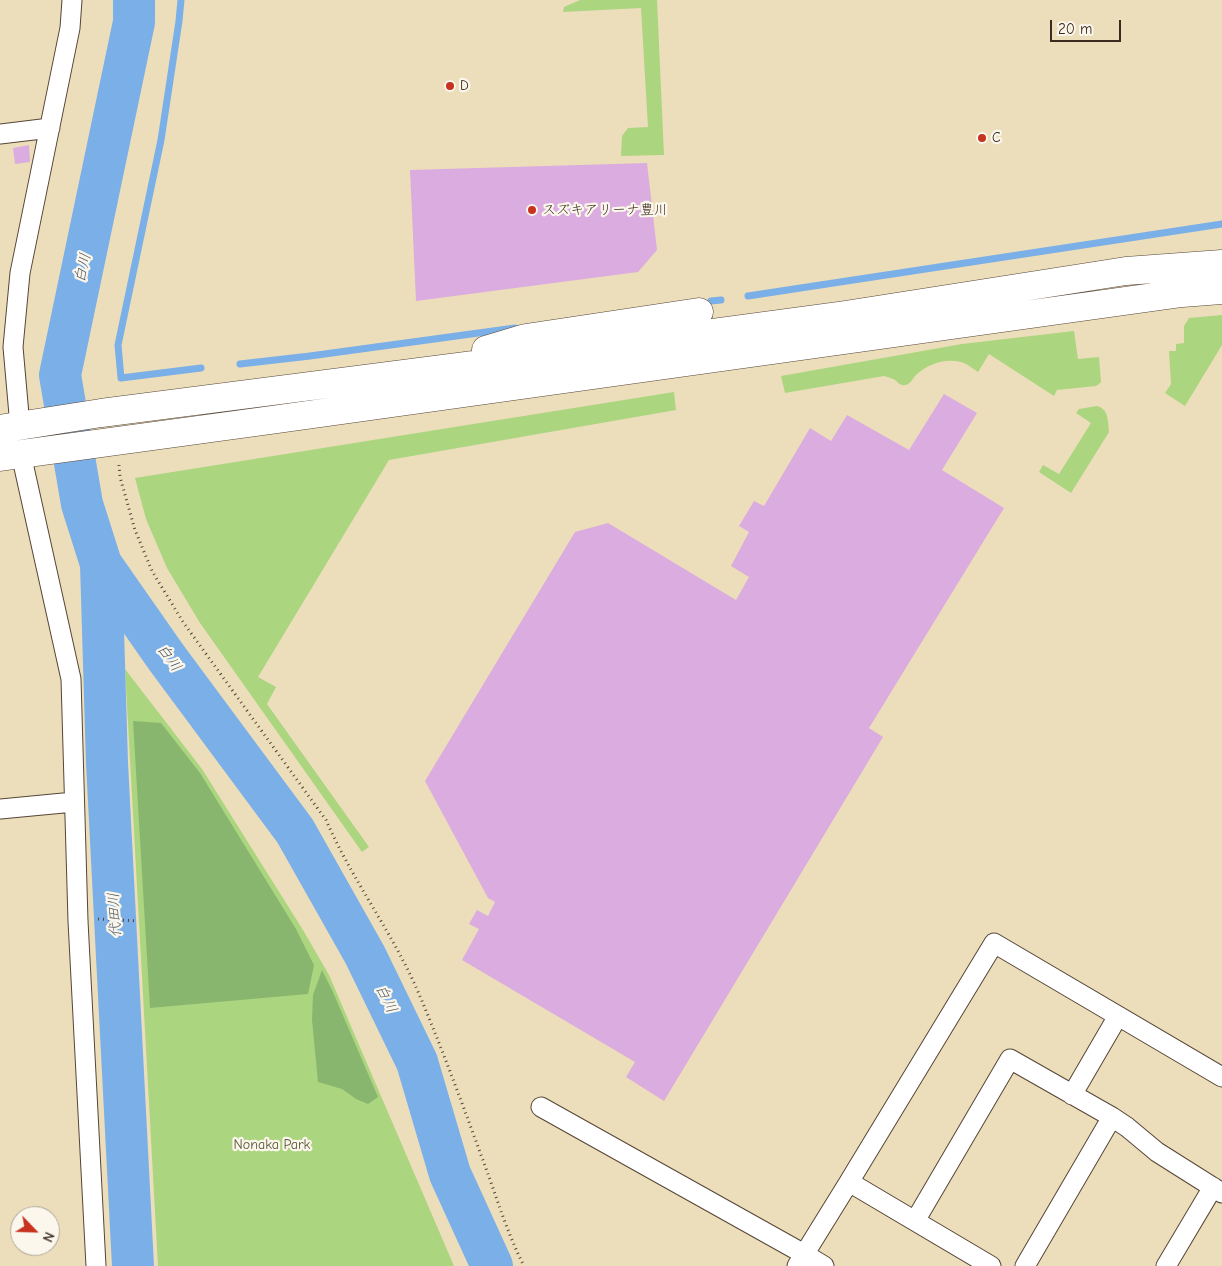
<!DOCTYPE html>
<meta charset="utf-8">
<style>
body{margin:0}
#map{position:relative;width:1222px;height:1266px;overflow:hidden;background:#ecdebb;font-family:"Comic Neue",sans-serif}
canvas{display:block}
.north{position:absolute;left:10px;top:1206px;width:50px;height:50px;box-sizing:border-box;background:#fbf7ec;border:1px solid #aea59a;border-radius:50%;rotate:114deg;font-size:14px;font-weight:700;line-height:20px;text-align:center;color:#3b2a1e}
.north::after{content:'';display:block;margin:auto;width:18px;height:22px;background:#c8321e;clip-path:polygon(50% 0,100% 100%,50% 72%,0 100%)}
.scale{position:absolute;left:1050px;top:20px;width:71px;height:22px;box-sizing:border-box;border:2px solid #3b2a1e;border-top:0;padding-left:6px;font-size:15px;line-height:18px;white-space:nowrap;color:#3b2a1e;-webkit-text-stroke:4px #fbf7ec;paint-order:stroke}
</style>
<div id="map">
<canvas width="1222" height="1266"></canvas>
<div class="north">N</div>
<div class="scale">20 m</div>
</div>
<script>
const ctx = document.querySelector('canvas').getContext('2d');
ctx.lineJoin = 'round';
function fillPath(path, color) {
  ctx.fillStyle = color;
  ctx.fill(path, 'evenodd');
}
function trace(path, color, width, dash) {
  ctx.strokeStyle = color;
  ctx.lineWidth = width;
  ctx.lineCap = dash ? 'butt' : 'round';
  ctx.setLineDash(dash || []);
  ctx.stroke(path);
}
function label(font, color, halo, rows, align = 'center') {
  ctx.font = font + ' "Comic Neue","Klee One",sans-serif';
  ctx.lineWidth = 4.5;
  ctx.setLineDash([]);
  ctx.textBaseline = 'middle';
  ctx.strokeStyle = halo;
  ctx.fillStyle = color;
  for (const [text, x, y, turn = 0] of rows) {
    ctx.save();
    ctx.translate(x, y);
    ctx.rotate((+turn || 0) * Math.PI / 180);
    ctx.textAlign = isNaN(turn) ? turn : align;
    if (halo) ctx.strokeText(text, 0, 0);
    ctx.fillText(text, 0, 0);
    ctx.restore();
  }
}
const green = new Path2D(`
 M580 0H657L664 155 621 156 622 136 628 128 648 127 641 8 563 12 564 7Z
 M1222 315V345L1185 406 1165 393 1171 384 1169 351H1176V344L1184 343V326L1189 318Z
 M1074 331 1078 359 1099 357 1101 382 1099 384 1096 386 1057 390 1054 396 989 354 978 372C973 369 969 365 964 363 948 357 928 363 916 375 913 378 910 385 905 385 900 386 898 382 895 380 892 378 887 377 884 376L785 393 781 376 962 344Z
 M674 392 676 410 389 460 258 677 276 687 267 704 369 847 362 852 200 623 167 568 146 519 135 478Z
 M1097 406C1109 409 1108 422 1109 432L1071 493 1039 472 1043 465 1059 474 1091 423 1076 413 1079 409Z
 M125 669 202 769 303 930 329 975 454 1266H158Z`);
const forest = new Path2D(`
 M133 721 161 723 200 773 296 929 314 965 308 994 150 1008Z
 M322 970 332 990 378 1097 368 1104 356 1099 342 1089 318 1082 312 1020 313 995Z`);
const stream = new Path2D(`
 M181 0 179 21 161 140 118 345 121 378 201 368
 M748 296 1222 224
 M711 301 721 300
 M240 364 310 356 515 328`);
const river = new Path2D(`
 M134 0V22L60 375 82 504 101 564 166 657 295 831 365 955 417 1062 450 1174 492 1266
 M101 564 107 763 133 1266`);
const building = new Path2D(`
 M29 145 30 162 15 164 13 148Z
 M647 163 657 250 638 272 416 301 410 170Z
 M944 394 977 413 942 470 1004 508 869 728 883 737 664 1101 626 1077 635 1062 462 960 479 929 469 924 477 910 488 916 495 902 488 898 425 781 575 532 608 523 736 600 749 577 731 566 749 532 739 526 754 501 764 506 810 428 831 441 847 415 909 450Z`);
const path = new Path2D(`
 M119 465 120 477 135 530 152 571 183 622 326 820C352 880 393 933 419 994 444 1053 466 1114 488 1174 499 1205 509 1237 524 1266
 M98 919 138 921`);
const street = new Path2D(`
 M0 134 50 128
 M20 426 13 347 20 273 70 28 72 0
 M21 454 71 679 78 921 96 1266
 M0 809 74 802
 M1072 1095 1118 1016
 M541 1107 804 1254 824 1266
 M915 1221 1010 1059 1112 1117 1127 1127 1157 1152 1222 1193
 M797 1266 849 1182
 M991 1266 849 1182 994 943 1222 1077
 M1025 1266 1112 1117
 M1166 1266 1213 1187`);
const secondary = new Path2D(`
 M486 350 526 338 699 312
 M0 429 101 413 505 361 845 315 1126 271 1222 264
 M0 457 271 420 1182 293 1222 290`);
const markers = [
 [450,86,5,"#c8321e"],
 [982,138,5,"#c8321e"],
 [532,210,5,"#c8321e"]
];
const poiNames = [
 ["D",460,86],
 ["C",992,138],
 ["スズキアリーナ豊川",542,210]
];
const parkNames = [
 ["Nonaka Park",272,1145]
];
const waterNames = [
 ["白川",83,268,-78],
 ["白川",169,658,54],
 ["代田川",115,915,-93],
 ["白川",386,999,64]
];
fillPath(green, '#acd580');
fillPath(forest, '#89b66e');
trace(stream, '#7bafe8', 7);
trace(river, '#7bafe8', 42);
fillPath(building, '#dbacdf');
trace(street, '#564536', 21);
trace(secondary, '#564536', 29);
trace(path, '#564536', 3, [1, 4]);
trace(street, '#fff', 19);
trace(secondary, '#fff', 28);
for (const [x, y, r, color] of markers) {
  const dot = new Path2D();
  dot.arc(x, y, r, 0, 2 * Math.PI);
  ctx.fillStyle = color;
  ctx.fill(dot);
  trace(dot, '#fbf7ec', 2);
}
label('14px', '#3b2a1e', '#fbf7ec', poiNames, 'left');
label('14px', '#575536', '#fbf7ec', parkNames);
label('italic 15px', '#515965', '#fbf7ec', waterNames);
</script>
